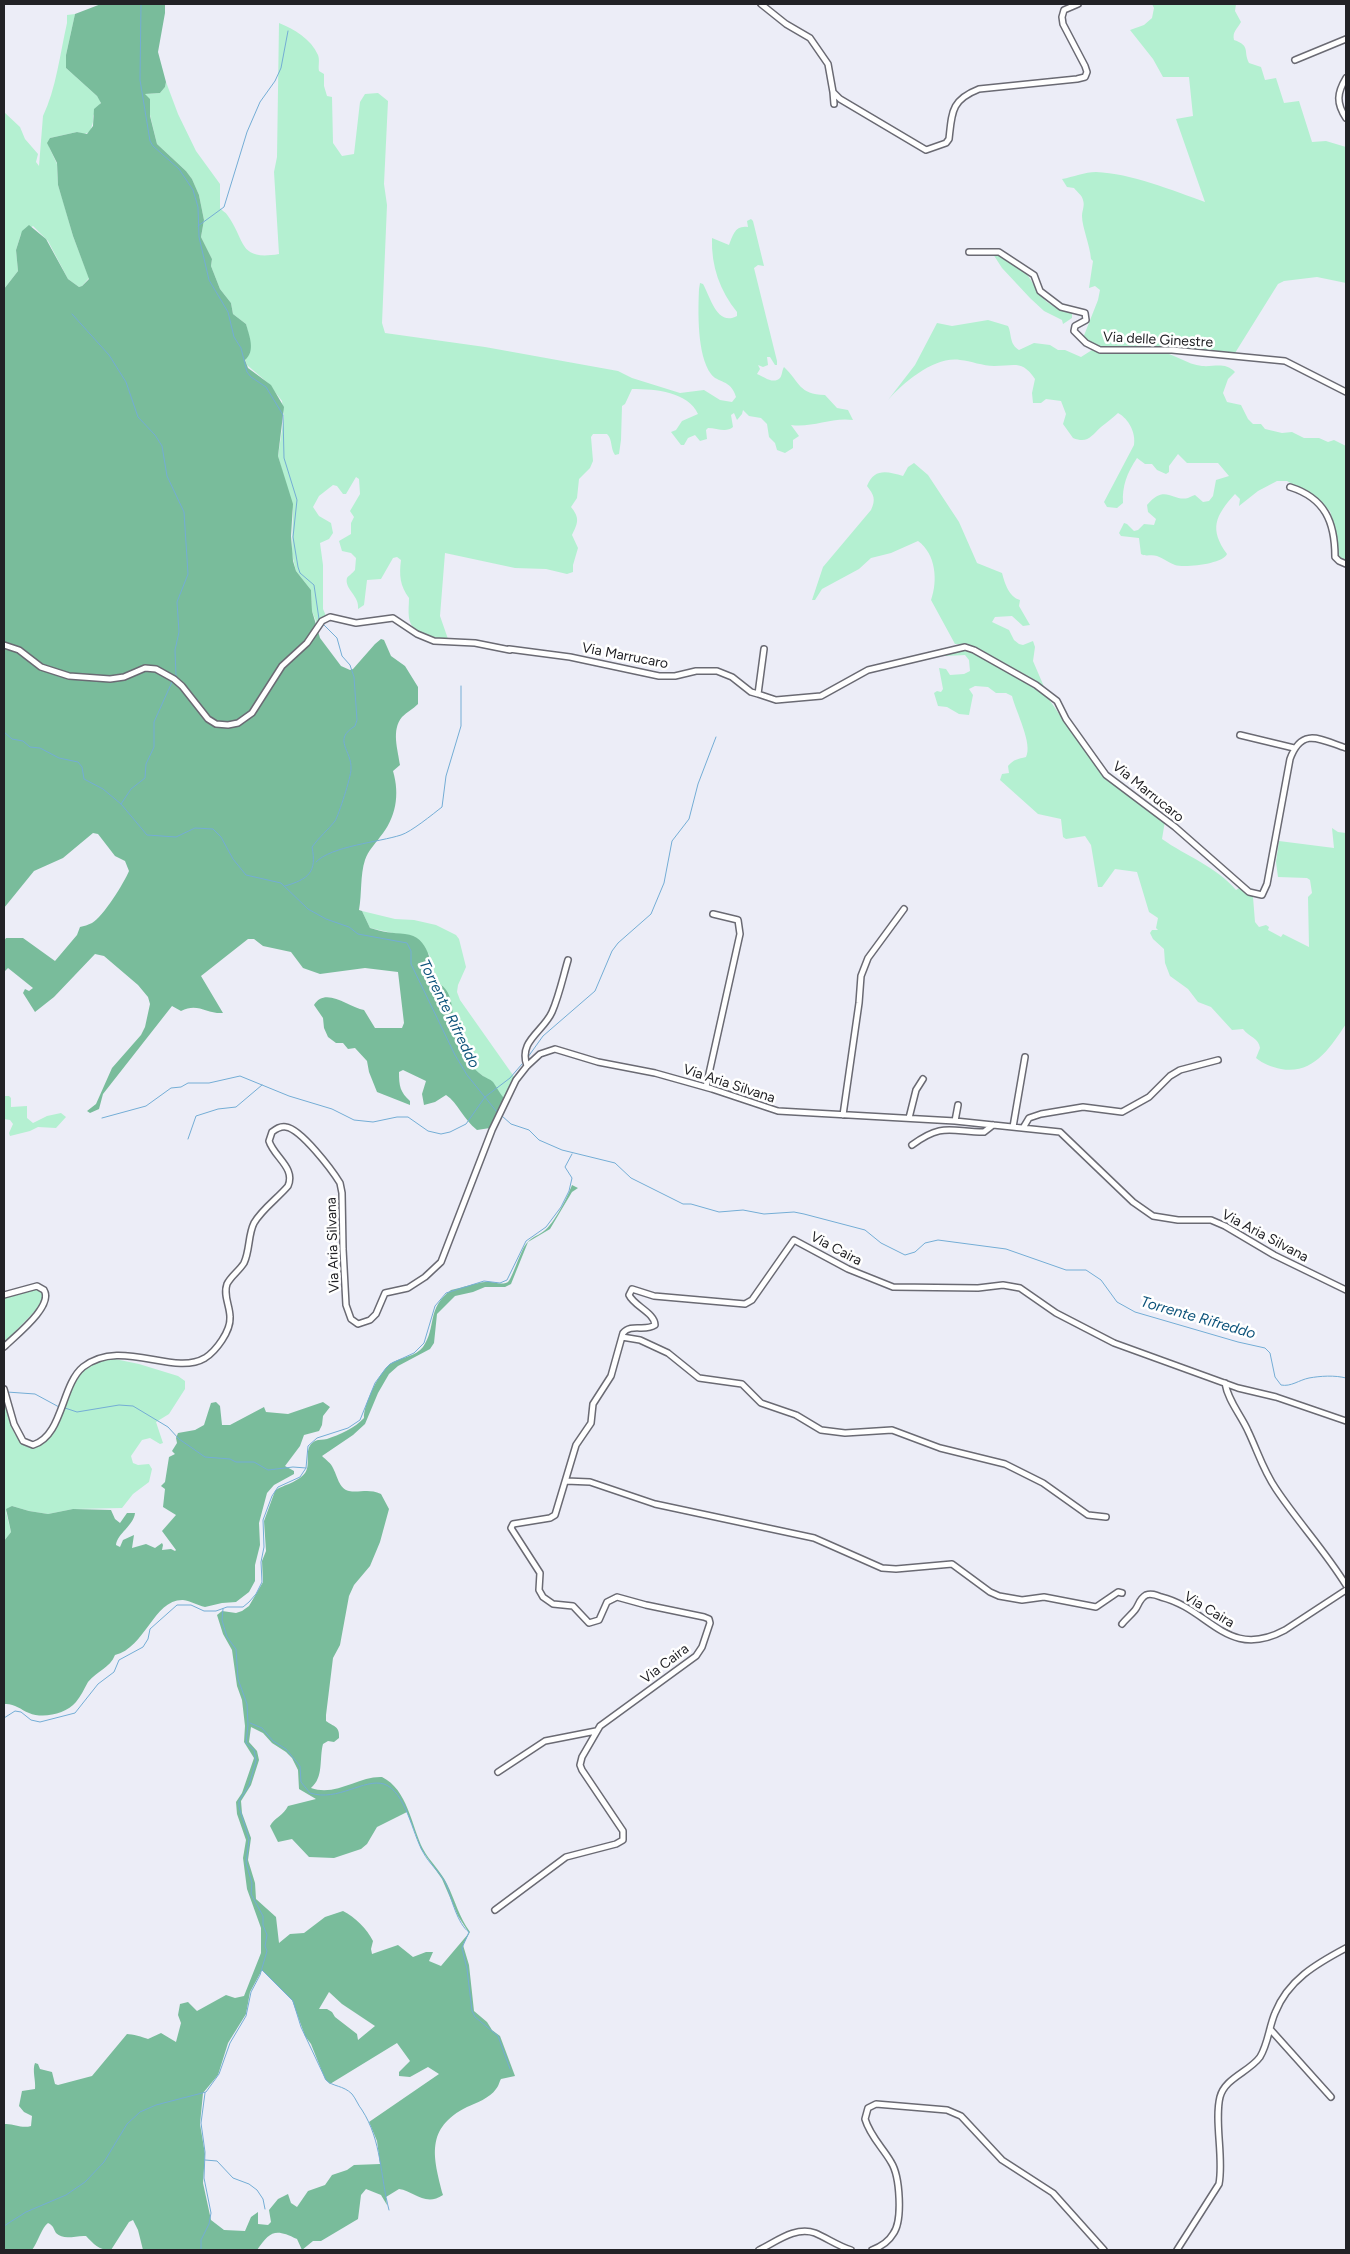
<!DOCTYPE html>
<style>
body{margin:0}
#map{position:relative;width:1350px;height:2254px;overflow:hidden;background:#ecedf7;font-family:Figtree,sans-serif}
canvas{display:block}
.frame{position:absolute;inset:0;border:5px solid #222226;pointer-events:none}
</style>
<div id="map">
<canvas width="1350" height="2254"></canvas>
<div class="frame"></div>
</div>
<script>
const ctx = document.querySelector('canvas').getContext('2d');
ctx.lineJoin = 'round';
function fillPath(path, color) {
  ctx.fillStyle = color;
  ctx.fill(path, 'evenodd');
}
function trace(path, color, width, dash) {
  ctx.strokeStyle = color;
  ctx.lineWidth = width;
  ctx.lineCap = dash ? 'butt' : 'round';
  ctx.setLineDash(dash || []);
  ctx.stroke(path);
}
function label(font, color, halo, rows, align = 'center') {
  ctx.font = font + ' Figtree,sans-serif';
  ctx.lineWidth = 5;
  ctx.setLineDash([]);
  ctx.textBaseline = 'middle';
  ctx.strokeStyle = halo;
  ctx.fillStyle = color;
  for (const [text, x, y, turn = 0] of rows) {
    ctx.save();
    ctx.translate(x, y);
    ctx.rotate((+turn || 0) * Math.PI / 180);
    ctx.textAlign = isNaN(turn) ? turn : align;
    if (halo) ctx.strokeText(text, 0, 0);
    ctx.fillText(text, 0, 0);
    ctx.restore();
  }
}
const green = new Path2D(`
 M1152 4H1236L1235 11 1241 22C1237 29 1232 32 1234 40 1251 46 1243 51 1249 63L1261 67 1265 80 1276 78 1284 103 1299 101 1312 142 1326 141 1346 147V283L1317 277 1284 281 1278 284 1235 353 1143 347 1101 348 1092 345 1083 338 1098 300 1100 290 1095 286 1089 288 1093 261 1091 259C1090 245 1082 227 1082 216 1082 210 1085 206 1083 200 1082 195 1077 192 1074 188L1067 187 1062 179C1073 177 1085 172 1096 172 1130 173 1174 191 1205 202L1176 119 1193 116 1189 77H1163L1153 59 1130 30 1144 25 1152 18 1154 8Z
 M75 14 66 55V68L97 96 101 102 93 116V122L90 132 84 134 77 132 50 138 49 147 57 164 58 185 63 201 73 236 89 278 82 286 79 287 68 279 48 241 33 226 21 234 16 250 18 271 4 289V112L20 127 25 139 38 154 36 162 39 166 43 116C56 89 60 54 67 23V15Z
 M279 23C294 29 311 39 318 55 320 60 318 66 319 71L324 74V86L327 96 332 97 333 143 342 156 354 154 360 102 365 94 378 93 388 101 384 184 387 205 382 323 385 333 485 347 618 371 632 378 680 393 704 390 720 400 732 402 736 397C731 379 717 383 711 374 697 355 698 312 699 289L700 283 703 284C710 296 717 327 737 316V312C720 291 711 266 712 238L729 245C733 235 735 225 748 227L747 221 751 219 753 221 764 266 758 265 754 268 777 361V365H775L770 357H767L768 365 763 367 758 365 760 369 757 374C763 376 773 385 780 378 782 376 782 370 784 367 801 383 798 394 825 395L837 408 848 410 853 420C831 417 813 428 791 425L799 436 793 440V448L785 453 777 450 775 443 769 437 767 424 761 418 749 416 743 410 742 414 737 420 734 413 731 415 733 427C726 433 717 428 708 428L706 430 707 439 700 441 695 435 688 438 684 445H681L671 432 676 430 682 421 698 414C688 392 656 389 632 389L625 404 622 406 621 440 619 454 615 455C610 448 613 440 607 434H593L591 437 593 461 590 468 579 479 577 498 571 507C580 518 578 523 572 535L578 548 573 565V572L567 574 546 569 515 568 445 553 440 616 448 639C434 638 412 636 409 618 408 611 409 604 409 598 400 586 399 575 401 560L397 557 393 558 381 579 367 580 364 605 358 609C360 596 344 589 347 578 348 576 353 573 355 570L356 558 351 553 342 551 339 541 351 534V523L354 517 350 511 360 494 359 479 356 477 346 494H343L337 486 333 485 319 496 313 507 319 516 331 523 333 533 329 539 320 543 323 565V609L326 616 317 624 312 611 311 590 296 571 292 554 293 511 278 456 284 417 282 401 268 383 247 365 245 359 250 341 246 324 233 314 231 303 220 289 211 266 212 259 201 237 204 220 199 195 192 179 186 171 157 144 145 94 160 93 165 87 166 82 178 114 196 151 220 184V208C222 211 226 212 228 216 246 241 238 261 279 254L274 172 277 157Z
 M993 254 1000 256 1025 271 1041 296 1047 302 1056 308 1072 313V318L1063 324 1062 320 1044 311 1030 298 1002 268Z
 M988 320 1008 326C1012 334 1009 344 1019 350L1034 343 1050 345 1058 350H1065L1081 357 1092 350C1108 358 1139 350 1158 351 1171 352 1188 365 1202 366 1215 367 1225 362 1235 372L1228 379 1223 393 1227 402 1241 405 1248 419 1253 424H1261L1265 429 1282 433 1292 432 1304 438H1319L1328 442 1334 440 1346 446V561L1340 558 1338 553V541L1330 511 1306 492 1287 481H1277L1258 491 1239 506 1240 499 1235 494C1215 516 1209 529 1227 554 1223 564 1185 568 1175 565 1169 563 1163 558 1157 556 1151 554 1146 557 1141 554L1139 538 1121 536 1119 533 1124 523 1127 524 1134 531 1138 530 1144 524 1154 525 1156 519 1148 512 1147 505C1165 483 1173 502 1188 498 1190 497 1192 496 1195 495L1203 502 1209 501 1213 496 1216 480 1229 476 1218 463H1187L1178 454 1169 466V472L1166 474 1157 470 1152 464H1145L1137 458C1127 473 1122 486 1123 503L1117 508 1107 507 1104 502 1134 445C1136 433 1129 419 1118 413 1113 418 1107 422 1101 427 1091 436 1088 444 1073 438L1063 424 1066 414 1061 401 1046 399 1041 403H1033L1032 393 1035 379C1022 360 1015 366 994 366 983 366 971 361 960 360 935 356 904 382 888 400L915 365 937 323 952 326Z
 M914 463 928 475 959 522 977 563 1002 573C1005 584 1009 597 1020 600L1019 606 1030 625 1023 626 1012 616 995 617 992 622 1009 630 1014 640 1019 644 1023 645 1033 641 1035 647 1033 661 1045 689 1036 681 976 647 965 644H955L931 600C938 581 936 554 918 541L891 553 871 558 859 569 822 589 815 600H812L823 567 871 510C876 499 874 495 867 486 874 468 887 471 903 476L908 467Z
 M966 649C993 661 1023 675 1046 695L1098 770 1165 821 1162 839C1186 856 1217 867 1236 890L1241 887 1253 897 1255 922 1259 927 1266 925 1269 927 1268 930 1281 937 1283 934 1309 947 1308 897 1312 893 1310 880 1307 878 1278 877 1276 862 1279 841 1334 848 1332 828 1338 832 1346 833V1024C1330 1048 1313 1075 1281 1069 1272 1067 1263 1064 1256 1058L1260 1048C1259 1038 1249 1037 1243 1029L1232 1030 1211 1007 1198 1002 1188 989 1170 976 1165 963 1164 949 1153 939 1150 933 1152 930H1158L1156 928 1158 918 1149 912 1137 872 1115 869 1102 887H1098L1091 845 1085 836 1066 839 1063 837 1061 819 1038 814 1000 780 1002 774 1009 773 1008 766C1014 759 1018 759 1026 757 1033 744 1016 712 1012 696L1006 693H996L988 687 975 686 969 689 973 695 969 715 959 714 947 707 938 706 934 693 937 691 941 692 943 689 939 668 946 669 950 675 964 674 970 671 969 660 965 655 945 656 942 654Z
 M362 911 395 919 414 920 436 925 456 935 459 939 466 967 458 985 457 992 460 1000 515 1078 504 1098 497 1091 495 1085 471 1067 462 1056 454 1029 451 1003 437 983 429 954 397 934 370 928Z
 M4 1096H9L11 1098V1107L27 1106V1118L33 1123 47 1116 61 1113 66 1117 56 1128 38 1127 30 1131 10 1136 9 1133 13 1124 10 1120 4 1119Z
 M38 1288 44 1293 42 1303 36 1310 4 1343V1297Z
 M110 1358 139 1364 178 1376 185 1381V1389L169 1414 156 1422 163 1443 160 1444 150 1438 142 1440 131 1456 133 1463 138 1465 149 1464 152 1469 149 1482 133 1494 122 1508 73 1509 48 1514 29 1511 12 1506 6 1512 11 1532 4 1541V1398C7 1409 9 1424 15 1434 35 1471 59 1422 66 1404 71 1392 72 1383 80 1373 88 1364 99 1361 110 1358Z`);
const forest = new Path2D(`
 M101 4H165V13L158 52 166 82 165 87 160 93 145 94 150 99V116L157 144 186 171 192 179 199 195 204 220 201 237 212 259 211 266 220 289 231 303 233 314 246 324C249 335 256 351 245 360L248 368 271 385 284 407 278 456 293 504 291 536 293 561 296 571 311 590 312 611 320 638 341 666 350 670 353 669 375 644 381 639 384 640 391 656 405 666 418 687V704C413 709 407 712 402 717 391 730 398 750 400 765L393 771C400 795 396 818 380 837 375 844 368 851 365 860 360 875 362 894 359 910L362 911 370 928C382 932 393 933 405 934 430 936 430 965 437 983 457 990 451 1023 456 1039 460 1055 470 1066 483 1076 486 1078 490 1079 493 1082 497 1087 499 1093 504 1098L490 1128 477 1130C463 1119 458 1103 446 1095L435 1102 424 1105 422 1094 426 1081 403 1070 399 1072C399 1086 400 1092 410 1101V1105L377 1092 369 1072 367 1061 355 1048 348 1049 343 1043H336L328 1037 324 1028 323 1018 314 1005C325 986 349 1007 364 1010L375 1028H402L404 1023 398 972 365 968 320 974 303 968 291 952 263 946 254 939H248L201 976 223 1013C206 1014 198 1002 181 1011L172 1006 103 1094 99 1109 90 1113 87 1111 96 1104 112 1068 141 1035 145 1027 150 1004 148 997 138 985 104 956 95 954 54 997 35 1012 23 993 25 989 29 991 33 988 8 968 4 972V941L6 938H23L55 961 77 935 80 927C84 926 88 925 92 923 103 917 124 883 129 871L125 861 115 856 98 834 93 833 63 858 34 871 4 908V289L18 271 16 250 22 231 29 225 46 239 68 279 79 287 82 286 89 279 73 236 58 185 57 163 47 143 50 138 77 132 87 134 93 126 94 109 101 103 97 96 66 68V55L75 14Z
 M572 1185 578 1188 572 1192 550 1229 528 1242 511 1284 505 1287H485L473 1292 455 1296 437 1314 434 1343 430 1349 398 1366 389 1374 378 1393 365 1424 353 1435 322 1456C326 1460 331 1463 333 1468 337 1475 339 1489 349 1491 360 1493 368 1488 381 1494L389 1509 380 1542 370 1566 354 1585 349 1596 340 1645 333 1658 326 1715V1721C334 1727 340 1726 339 1738L334 1742 328 1741 323 1744C319 1759 324 1777 311 1788 336 1797 358 1776 382 1777 408 1790 411 1825 423 1849 430 1862 441 1871 447 1884 455 1900 459 1917 470 1932L463 1945 469 1965 474 2011 487 2022 492 2030 500 2036 515 2076 501 2079C499 2082 499 2086 496 2089 490 2098 476 2103 467 2107 425 2128 433 2157 443 2195 425 2207 414 2191 399 2189L386 2197 387 2205 381 2195 366 2189 361 2195 358 2219 321 2241H313L302 2250 297 2239C275 2228 270 2231 257 2250H143L138 2230 133 2220 129 2222 111 2250C98 2250 94 2244 86 2236 76 2235 64 2241 56 2233 53 2228 54 2226 48 2223 42 2227 38 2242 32 2250H4V2124C14 2123 21 2129 31 2126L32 2116 24 2112 19 2106 22 2091 35 2089C36 2081 32 2070 35 2063L38 2064 40 2069 52 2072 55 2084 58 2085 92 2076 127 2034C132 2034 143 2037 148 2039L161 2033 176 2042 181 2023 178 2015 180 2004 188 2002 197 2011 226 1995 235 1998 244 1996 261 1953V1928L247 1889 243 1858 246 1840 237 1814 236 1802 242 1793 254 1758 244 1742 245 1726 242 1700 237 1686 232 1650 223 1634 217 1615 222 1611 236 1613 242 1611 249 1606 263 1582 262 1561 266 1551 264 1521 275 1491C281 1485 296 1484 305 1473 312 1464 302 1448 315 1441 319 1439 323 1440 327 1439 339 1435 355 1428 364 1418 363 1405 380 1369 393 1362 403 1357 416 1356 423 1347 437 1327 426 1309 451 1290 462 1288 474 1283 485 1282 493 1281 501 1286 508 1282 511 1280 520 1254 524 1247 530 1237 536 1237 544 1231 554 1224 568 1196 572 1185ZM251 1727 263 1733 272 1743 286 1752 292 1758 298 1770 299 1789 316 1799 288 1806C284 1815 274 1818 270 1826L278 1842 292 1839 309 1857 334 1858 361 1849 367 1844 377 1827 407 1812 421 1849 442 1879 458 1916 469 1933 441 1966 429 1961 433 1952H426L413 1957 398 1945 372 1954 371 1949 373 1941C367 1929 355 1917 343 1911L325 1917 304 1933 290 1934 279 1943 276 1917 256 1899 255 1883 248 1860 251 1838 242 1813 241 1801 251 1785 259 1760 257 1751 249 1742ZM262 1970 292 2000 305 2036 311 2044 325 2079 330 2084 397 2043 410 2061 399 2072V2076L410 2077 428 2067 439 2074 369 2122 377 2141 380 2164 354 2165 347 2170 332 2175 325 2185 308 2191 297 2207 291 2203 288 2194 278 2199 269 2210 271 2222 268 2225 258 2224V2212L251 2217 245 2231 224 2230 211 2220 203 2183 205 2154 200 2124 203 2093 218 2075 228 2043 246 2014 250 1992ZM329 1992 342 2004 375 2026 358 2040 357 2034 335 2017 332 2012 327 2009H319Z
 M216 1402 220 1406 222 1425H230L264 1407 266 1412 288 1414 323 1402 330 1407 323 1416 322 1425 319 1431 304 1435 300 1446 285 1466 294 1471V1474L274 1485 267 1493 259 1523 260 1545 255 1565V1581L249 1592 236 1602 222 1603 205 1607C197 1605 191 1601 183 1600 154 1599 145 1648 115 1655 110 1668 97 1671 88 1682 84 1689 81 1696 76 1702 66 1714 43 1719 29 1713 20 1709 14 1703 4 1704V1541L11 1532 6 1509 12 1506 29 1511 48 1514 73 1509 111 1510 115 1519 120 1523 127 1513H135C134 1525 117 1534 116 1545L120 1547 123 1540 134 1535 132 1548 146 1544 155 1548 162 1543 163 1545 162 1550 171 1549 175 1551 176 1550 162 1531 176 1515 163 1507 165 1489 161 1486 165 1482 169 1457 175 1454 172 1451 177 1443 176 1438 178 1433 195 1430 204 1425 211 1403Z`);
const stream = new Path2D(`
 M141 4 140 80 150 141 153 146 179 169 193 190 198 207 199 237 209 280 228 312 234 337 241 348 247 372 251 377 266 387 283 415 284 458 297 500 293 537 298 567 300 573 314 585 319 619
 M198 226 224 207 247 132 260 102 275 81 281 68 288 31
 M72 314 109 355 126 382 138 417 155 435 162 446 167 476 184 512 188 574 177 602 179 632 175 650 176 676
 M4 732 12 739 23 741 30 747 40 748 59 758 78 762 82 767 84 779 103 789 121 804 147 835 176 837 195 828 213 829 221 837 233 859 246 875 281 883 308 909 326 919 349 927 358 934 407 943 411 951V964L455 1055 467 1075 497 1112
 M121 804 131 789 145 778 146 764 154 747V722L172 682
 M316 862C331 846 380 842 401 835 411 832 433 814 442 807L446 776 461 726V686
 M285 886C309 879 317 872 312 847 319 837 328 830 335 821 339 814 351 777 351 769 352 750 332 740 355 726L357 720 354 677 350 665 342 656 337 638 323 624
 M528 1057 543 1036 595 991 612 951 618 943 651 914 664 883 672 841 689 819 698 784 716 737
 M502 1116 511 1124 529 1130 539 1140 562 1150 615 1163 631 1178 683 1204H691L719 1212 743 1210 764 1214 794 1212 804 1214 865 1230 881 1243 905 1255 915 1252 925 1243 938 1240 1006 1249 1066 1270H1086L1101 1280 1117 1302 1135 1312 1238 1342 1265 1348 1270 1353 1275 1377 1281 1385C1291 1387 1299 1380 1309 1378 1320 1376 1335 1375 1346 1378
 M102 1118 146 1106 171 1088 181 1087 188 1083H209L240 1076 289 1096 332 1109 354 1120 373 1122 397 1117H408L428 1131 441 1134 450 1132 466 1124 485 1097 510 1078 522 1064
 M188 1139 196 1116 218 1109 236 1107 262 1085
 M7 1392 35 1394 59 1407
 M65 1408 77 1412 119 1405 133 1406 168 1427 179 1439 205 1457 230 1459 236 1462H254L268 1470 293 1467 306 1468
 M4 1718 15 1711 21 1712 31 1720 40 1722 75 1713 98 1684 114 1672 119 1660 143 1647 148 1639 150 1629 177 1605H191L204 1611H216L227 1607H243L249 1602 256 1594 262 1582 261 1562 264 1547 263 1520 272 1496 278 1487 300 1477 306 1468 308 1446 317 1438 348 1428 360 1420 375 1383 386 1368 390 1364 414 1353 424 1343 435 1306 446 1293 484 1281 500 1283 507 1280 526 1241 546 1227 561 1207 569 1191 572 1178 565 1167 572 1154
 M250 1723 262 1728 273 1741 286 1749 300 1766 301 1782 310 1793C338 1802 364 1778 384 1784 406 1792 412 1833 423 1852 429 1864 442 1874 447 1886 451 1898 458 1925 469 1932L462 1948 467 1969 472 2011 475 2017 498 2036 510 2069
 M262 1970 293 2001 301 2027 326 2080C333 2087 343 2085 352 2094 356 2099 358 2105 362 2110 382 2141 380 2176 389 2210
 M205 2160 217 2161 233 2178 249 2184 257 2190 263 2199 265 2209
 M4 2226 26 2212 66 2195 85 2182 104 2162 127 2124 140 2112 156 2105 206 2092 219 2074 230 2043 246 2016 251 1992 260 1975 267 1951 265 1946 267 1935 263 1925V1916L251 1894 252 1883 246 1863 249 1839 239 1807V1801L249 1785 256 1761 254 1750 246 1743 248 1725 247 1704 238 1679 236 1649 227 1637 222 1620 223 1609
 M201 2250V2240L209 2224 211 2213 204 2178 205 2152 201 2123 205 2093`);
const minor = new Path2D(`
 M761 4 786 24 810 38 828 64 833 92 840 99 926 150 946 143 949 139C952 112 951 100 979 89L1077 79 1085 77 1087 72 1085 66 1063 24 1062 17 1064 10 1078 4
 M1295 60 1346 39
 M1346 78C1337 93 1336 103 1346 118
 M833 92 834 104
 M969 252H999L1034 275 1040 291 1061 307 1085 313 1086 320 1075 326 1074 331 1086 343 1100 350H1172L1285 361 1346 392
 M1290 487C1325 498 1335 522 1335 557L1339 561 1346 564
 M4 645 19 650 41 667 69 676 110 679 124 677 145 668 156 669 174 679 182 686 208 719 216 724 228 725 238 723 252 713 282 666 307 643 322 621 330 617 356 623 393 618 417 634 434 641 475 643 510 650
 M509 649 570 657 659 676H675L696 671H717L732 677 751 692 758 694
 M764 649 758 694 776 700 821 696 868 670 965 647 974 650 1036 685 1057 701 1066 719 1106 775 1175 827 1249 892 1262 895 1267 884 1290 759C1302 726 1321 740 1346 748
 M1240 735 1294 748
 M527 1066C518 1041 543 1032 552 1012 559 996 563 977 568 960
 M706 1087 740 934 738 920 713 914
 M843 1115 859 1003 861 976 868 958 904 909
 M909 1118 916 1090 923 1079
 M955 1121 958 1105
 M1013 1127 1025 1057
 M1023 1128 1029 1118 1041 1114 1083 1107 1122 1112 1149 1097 1170 1076 1180 1070 1218 1060
 M912 1145C943 1122 951 1132 984 1132L993 1125
 M4 1295 37 1286 44 1290C54 1306 15 1336 4 1347
 M622 1337 640 1340 668 1353 699 1378 742 1384 761 1403 796 1415 821 1430 845 1433 892 1430 940 1448 1005 1464 1043 1483 1088 1515 1106 1517
 M1225 1383C1228 1401 1241 1415 1248 1431 1258 1452 1263 1470 1276 1489 1298 1522 1325 1551 1346 1585
 M4 1389 14 1424 23 1441 33 1445C63 1436 61 1385 83 1367 121 1337 173 1377 205 1358 216 1351 231 1331 230 1317 230 1306 223 1295 227 1284 231 1276 239 1271 244 1263 250 1250 248 1235 254 1223 262 1209 278 1198 288 1186 296 1168 274 1157 269 1141L272 1132C276 1129 280 1126 286 1127 301 1129 332 1170 340 1183L342 1193 343 1249 346 1305 351 1319 358 1324 370 1320 376 1314 385 1293 408 1288 425 1277 441 1262 492 1130 516 1080 527 1066 540 1054 555 1049 598 1062 655 1073 712 1089 778 1111 955 1121 1060 1132 1133 1202 1153 1216 1178 1220H1211L1225 1226 1274 1255 1346 1290
 M566 1481 590 1482 655 1504 814 1538 882 1568 896 1569 952 1564 990 1592 999 1596 1022 1600 1044 1597 1096 1607 1118 1592 1122 1593
 M1122 1624C1126 1619 1131 1615 1135 1610 1139 1605 1139 1599 1146 1595 1151 1593 1156 1595 1161 1597 1210 1609 1227 1661 1285 1630L1346 1590
 M498 1772 545 1741 596 1731
 M495 1910 566 1857 616 1844 623 1840V1831L582 1770 580 1765 582 1757 600 1726 696 1656 702 1647 710 1623 709 1619 704 1617 646 1605 617 1597 607 1602 599 1620 589 1623 573 1606 553 1604 543 1597 539 1590 540 1573 511 1528 513 1524 550 1518 555 1515 576 1445 591 1423 593 1404 611 1376 623 1333C631 1323 645 1332 655 1325 655 1313 634 1306 629 1295L632 1289 654 1296 745 1304 752 1300 794 1240 848 1269 893 1287 978 1288 1003 1285 1020 1288 1056 1313 1114 1343 1238 1388 1276 1397 1346 1421
 M1270 2029 1331 2097
 M759 2250C776 2242 795 2226 815 2233 827 2238 838 2246 851 2250
 M872 2250C880 2247 889 2241 893 2234 903 2221 900 2176 891 2162 883 2148 870 2136 865 2119L868 2108 876 2104 947 2110 961 2116 1002 2160 1053 2193 1104 2250
 M1177 2250 1219 2184C1224 2158 1214 2121 1220 2097 1225 2078 1249 2072 1260 2057 1268 2044 1269 2027 1275 2013 1288 1980 1316 1964 1346 1948`);
const streetNames = [
 ["Via delle Ginestre",1158,340,3],
 ["Via Marrucaro",625,656,11],
 ["Via Marrucaro",1148,792,39],
 ["Via Aria Silvana",729,1084,18],
 ["Via Aria Silvana",1265,1236,28],
 ["Via Aria Silvana",333,1245,-92],
 ["Via Caira",836,1249,28],
 ["Via Caira",1209,1610,31],
 ["Via Caira",665,1664,-37]
];
const waterNames = [
 ["Torrente Rifreddo",449,1014,64],
 ["Torrente Rifreddo",1198,1318,16]
];
fillPath(green, '#b4f0d1');
fillPath(forest, '#79bc9b');
trace(stream, '#74add5', 1);
trace(minor, '#6a6a73', 8);
trace(minor, '#fff', 5);
label('14px', '#222226', '#fff', streetNames);
label('italic 15px', '#0d537a', '#fff', waterNames);
</script>
